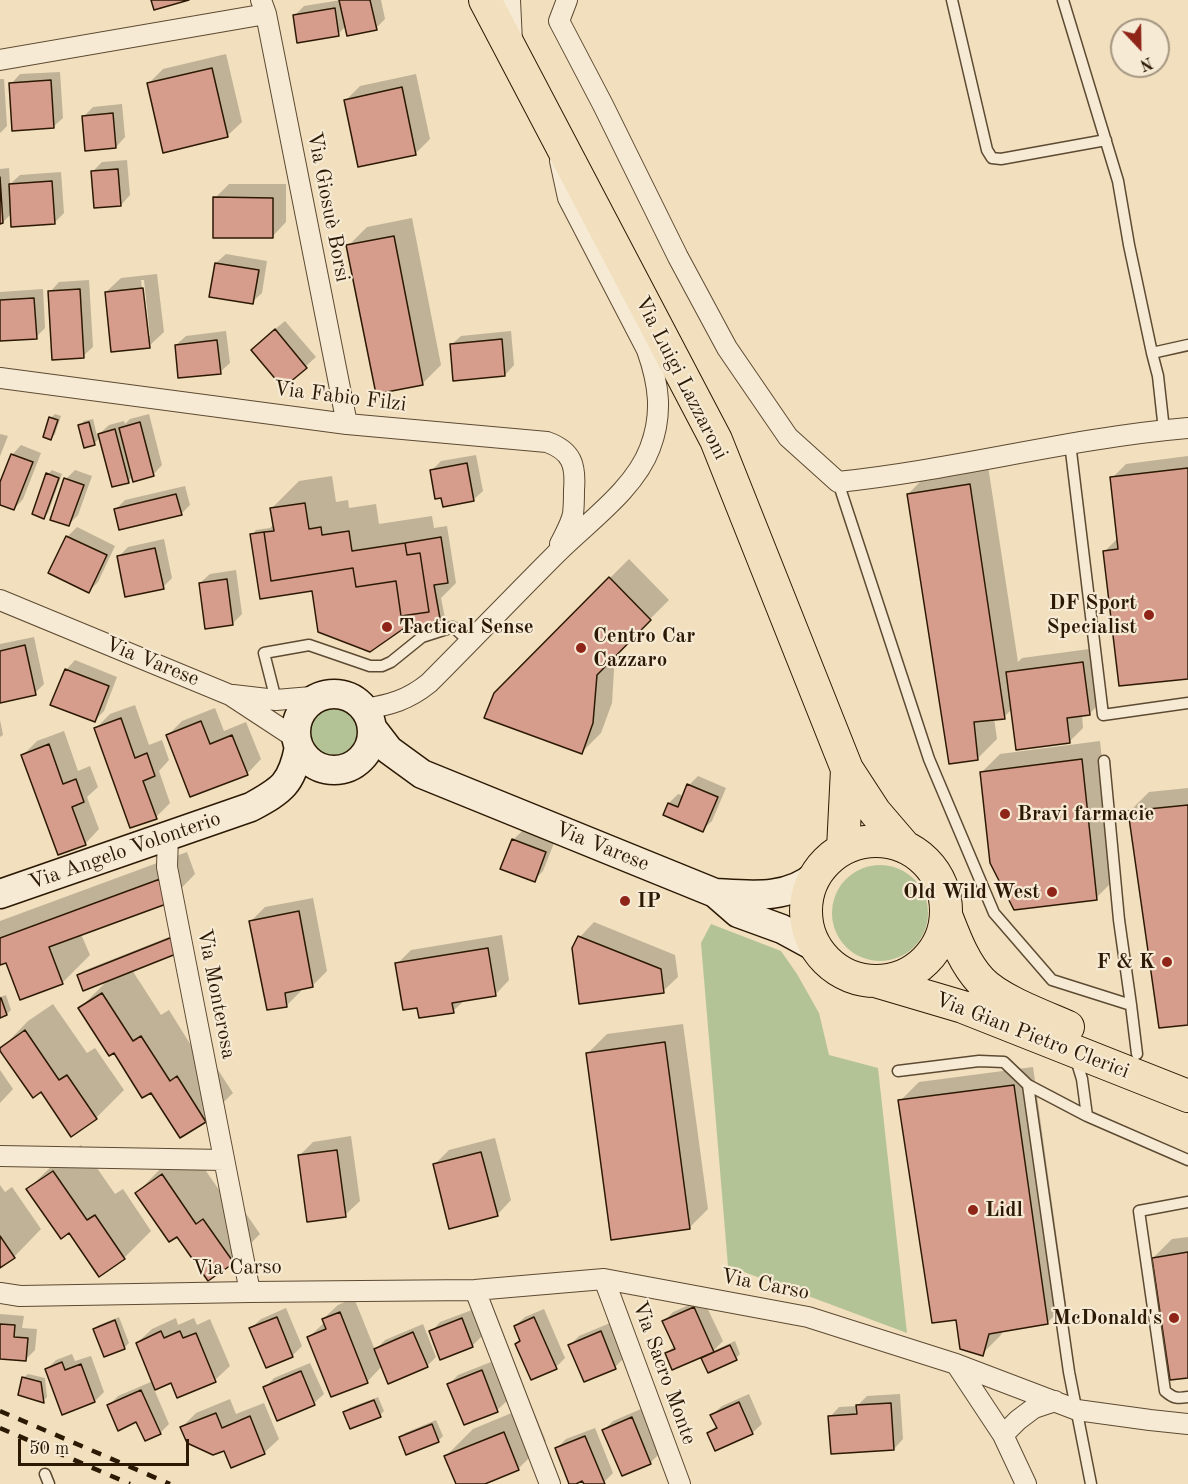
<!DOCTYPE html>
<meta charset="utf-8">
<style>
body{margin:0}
#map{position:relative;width:1188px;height:1484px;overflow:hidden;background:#f1dfbd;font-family:"Old Standard TT",serif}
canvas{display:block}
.north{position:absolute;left:1110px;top:18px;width:60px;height:60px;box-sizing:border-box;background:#f6ead4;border:2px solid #a59681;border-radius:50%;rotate:158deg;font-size:16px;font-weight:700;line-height:24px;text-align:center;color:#2c1904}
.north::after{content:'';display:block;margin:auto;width:21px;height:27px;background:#8f2418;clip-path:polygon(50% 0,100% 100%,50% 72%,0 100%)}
.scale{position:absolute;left:18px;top:1439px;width:171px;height:27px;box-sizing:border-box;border:3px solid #2c1904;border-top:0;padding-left:8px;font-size:18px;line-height:21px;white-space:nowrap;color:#2c1904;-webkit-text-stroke:4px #f6ead4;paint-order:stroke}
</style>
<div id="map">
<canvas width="1188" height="1484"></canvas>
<div class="north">N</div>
<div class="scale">50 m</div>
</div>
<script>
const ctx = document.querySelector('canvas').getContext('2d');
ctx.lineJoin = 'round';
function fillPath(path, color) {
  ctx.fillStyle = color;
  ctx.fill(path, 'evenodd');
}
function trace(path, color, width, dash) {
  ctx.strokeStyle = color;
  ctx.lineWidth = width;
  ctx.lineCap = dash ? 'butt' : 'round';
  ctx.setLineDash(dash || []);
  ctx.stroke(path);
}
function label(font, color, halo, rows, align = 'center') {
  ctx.font = font + ' "Old Standard TT",serif';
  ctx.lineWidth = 4.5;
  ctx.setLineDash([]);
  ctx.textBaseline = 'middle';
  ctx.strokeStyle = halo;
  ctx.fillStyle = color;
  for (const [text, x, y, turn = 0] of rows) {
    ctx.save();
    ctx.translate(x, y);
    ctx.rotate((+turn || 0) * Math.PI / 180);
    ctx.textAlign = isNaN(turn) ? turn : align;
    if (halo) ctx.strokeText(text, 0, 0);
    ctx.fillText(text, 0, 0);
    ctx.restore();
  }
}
const green = new Path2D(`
 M305 732a29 29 0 1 1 58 0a29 29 0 1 1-58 0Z
 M832 913a48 48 0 1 1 96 0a48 48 0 1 1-96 0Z
 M711 924 781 951 797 974 819 1013 829 1055 878 1068 907 1333 728 1266 701 943Z`);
const shadow = new Path2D(`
 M341 0H381L385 19 376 28 346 26 338 34 294 16 304 6Z
 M226 54 242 122 227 136 148 84 163 69Z
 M60 72 63 118 53 127 11 84 20 74Z
 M416 74 430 139 416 153 359 165 346 100 360 86Z
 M0 79H4L7 126 0 133Z
 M122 104 125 137 116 147 83 117 93 107Z
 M127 160 130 195 121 205 93 171 102 162Z
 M9 168 10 184 20 175 61 172 64 213 54 223 12 213 3 222H0V169Z
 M229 184H286V222L272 237 215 198Z
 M412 218 441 365 422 384 348 246 367 227Z
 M226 254 267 261 262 293 252 302 216 263Z
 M157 274 164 332 149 346 106 292 121 278ZM141 280H144L150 336H147Z
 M89 280 93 347 83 356 50 292 59 282Z
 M43 289 45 328 36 337 0 339V292Z
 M285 321 316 357 284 386 262 340Z
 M226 331 230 363 220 372 176 345 186 336Z
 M511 331 514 365 505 375 451 345 461 336Z
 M55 414 61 416 55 434 51 438V418Z
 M149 414 162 465 153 475 133 476 128 481 100 437 94 444 80 425 84 421 93 419 97 436 109 425 124 421 125 424 130 419Z
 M0 434 8 436 0 456Z
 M21 445 41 453 23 499 14 509 0 504V487L12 455Z
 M476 455 483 491 473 500 431 471 441 461Z
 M1188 456V677L1105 551 1119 537 1112 478 1126 464Z
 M988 466 1018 662 1022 658 1097 648 1104 699 1089 714 1082 715 1083 728 1069 742 1012 709 1004 717 994 718 997 739 978 758 908 494 927 475Z
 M52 470 62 474 48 513 44 517 48 474Z
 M75 470 92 476 78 515 68 525 66 479Z
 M332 476 336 502 348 500 349 508 376 504 379 524 432 516 434 528 447 526 456 583 441 598 445 618 440 623 313 589 252 535 256 530 270 528 274 524 272 508 299 481Z
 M185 486 190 505 181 514 116 509 125 500Z
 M77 527 115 546 98 582 89 591 67 537Z
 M164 539 172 578 163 587 118 557 128 547Z
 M629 559 669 600 615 654 612 703 601 733 582 752 495 693Z
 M236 570 242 614 233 623 200 583 210 574Z
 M34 637 44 684 35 693 0 701V644Z
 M75 660 117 677 104 711 94 721 66 670Z
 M135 705 149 745 162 740 169 760 159 771 170 803 156 817 96 728 110 714Z
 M215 708 224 731 246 722 261 759 247 774 167 736 182 721Z
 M0 720 3 735 0 737Z
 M64 731 78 771 90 766 98 787 87 797 99 829 85 844 23 755 37 741Z
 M1100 741 1115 879 1096 898 981 773 1000 754Z
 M698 776 726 788 712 821 702 830 669 803 678 794 684 796 689 785Z
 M1188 788V1024L1130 811 1149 792Z
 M522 831 554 843 543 871 534 880 513 840Z
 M187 852 195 874 168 902 81 934 90 955 62 983 7 961 0 964V921Z
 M313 898 327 971 312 986 300 988 301 991 287 1005 251 921 265 907Z
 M594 922 675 955 678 977 663 991 580 937Z
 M179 933 132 970 161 1015 169 1010 197 1055 205 1050 233 1093 205 1120 180 1136 151 1091 114 1051 80 1008 109 979 78 976 83 971Z
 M502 935 509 980 495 995 465 1000 453 1011 419 1006 397 964 411 950Z
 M6 995 11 1010 7 1014 0 1016V997Z
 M53 1004 87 1053 95 1048 124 1090 96 1118 72 1134 41 1090 1 1049 28 1021Z
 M683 1024 708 1209 689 1228 588 1053 607 1034Z
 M1033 1067 1066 1304 1047 1323 1003 1330 1001 1335 982 1354 958 1319 900 1101 919 1082Z
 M0 1070 13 1089 0 1103Z
 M351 1136 360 1201 345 1215 299 1156 313 1142Z
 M495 1138 511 1200 497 1215 434 1165 449 1150Z
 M81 1145 115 1194 123 1189 151 1231 124 1258 69 1231 28 1189 56 1162Z
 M190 1148 224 1197 231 1192 260 1234 233 1261 177 1234 137 1193 164 1165Z
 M0 1185 5 1192 12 1187 41 1229 14 1257 0 1266Z
 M1188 1237V1376L1153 1258 1172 1239Z
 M354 1298 375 1350 385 1340 423 1324 436 1357 427 1366H382L367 1382 309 1337 325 1322 323 1319 338 1305Z
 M703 1299 723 1341 713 1351 735 1341 740 1354 736 1358 709 1371 702 1356 666 1354 675 1345 664 1321 673 1312Z
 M286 1308 302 1346 292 1356 251 1328 261 1319Z
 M544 1309 565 1358 556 1367 517 1344 521 1339 515 1326 525 1317Z
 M472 1310 482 1336 472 1346 431 1332 440 1322Z
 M0 1314 24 1316 22 1328 37 1329 35 1350 25 1360 0 1358Z
 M119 1317 129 1343 125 1347 105 1355 94 1329 99 1325Z
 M176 1318 178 1325 194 1318 197 1325 210 1319 230 1366 215 1380 178 1396 172 1381 154 1389 169 1424 160 1433 109 1405 118 1396 153 1381 137 1343 152 1329Z
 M610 1323 624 1358 615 1367 570 1345 579 1336Z
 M72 1354 75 1361 91 1356 104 1392 95 1401 47 1369 56 1360Z
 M491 1362 507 1401 497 1410 449 1384 458 1375Z
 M310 1363 324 1394 314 1403 265 1388 274 1378Z
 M28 1374 45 1378 47 1397 43 1401 23 1378Z
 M749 1394 762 1424 752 1433H709L717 1425 712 1415 722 1406Z
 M900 1394 903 1439 894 1449 830 1417 839 1407 857 1406 867 1396Z
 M378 1397 384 1411 380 1415 345 1413 349 1408Z
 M230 1399 236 1414 264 1403 279 1439 264 1453 225 1449 182 1427 196 1413Z
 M531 1405 546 1441 519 1468 481 1484H457L446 1456 473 1429Z
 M641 1409 660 1453 651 1462 623 1474 604 1430 613 1421Z
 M436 1420 443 1436 438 1441 401 1438 405 1433Z
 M595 1428 613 1473 604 1482 600 1484H585L583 1479 571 1484 557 1448 566 1439Z`);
const building = new Path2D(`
 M151 0H189L154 10Z
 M339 0H370L377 30 347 36Z
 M335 8 339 36 297 43 293 15Z
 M212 68 228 137 163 153 147 83Z
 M51 80 54 128 12 131 9 83Z
 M402 87 416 155 358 167 344 100Z
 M113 113 116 148 85 151 82 116Z
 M118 169 121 206 94 208 91 171Z
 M0 177 3 223 0 224Z
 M52 181 55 224 11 227 9 184Z
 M213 197 273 198V238H213Z
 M394 236 423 385 376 394 346 245Z
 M215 263 259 270 253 304 209 297Z
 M143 288 150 348 111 352 105 292Z
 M80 289 84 358 52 360 48 291Z
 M34 298 37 339 0 341V300Z
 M275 329 307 368 283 388 251 350Z
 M502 339 505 376 453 381 450 344Z
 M217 340 221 374 178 378 175 345Z
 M49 417 58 420 51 440 43 437Z
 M89 422 95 445 84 448 78 425Z
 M140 422 154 476 133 482 119 428Z
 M115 429 129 483 112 487 98 434Z
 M11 454 33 462 14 510 0 505V482Z
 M467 463 474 501 443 507 441 498 435 499 430 470Z
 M1188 468V679L1119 686 1103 551 1118 549 1110 477Z
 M46 473 59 478 44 519 32 514Z
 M64 478 84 485 69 526 50 520Z
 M970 484 1005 719 974 722 978 760 949 764 907 494Z
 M176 494 182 515 119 530 114 509Z
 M305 503 309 529 321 527 322 535 349 531 352 551 405 543 407 555 420 553 429 612 401 616 396 581 356 587 353 568 271 581 264 532 274 531 270 508Z
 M264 532 271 581 353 568 356 587 396 581 401 616 429 612 420 553 407 555 405 543 441 537 448 583 434 585 441 624 403 629 370 652 318 632 312 591 260 599 250 534Z
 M66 536 107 555 89 593 48 573Z
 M155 548 164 589 125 597 117 556Z
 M609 577 651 620 597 675 593 723 582 754 484 718 494 693Z
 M227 579 233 625 205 629 199 583Z
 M25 645 36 695 0 703V651Z
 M1083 662 1090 715 1067 718 1070 743 1016 750 1006 672Z
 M65 669 109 686 95 722 50 705Z
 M121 718 135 758 147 753 155 776 143 781 157 819 130 828 94 728Z
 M201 721 210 744 232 735 248 775 190 797 166 735Z
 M49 744 63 784 76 779 84 802 72 807 86 845 58 855 21 755Z
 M1082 759 1097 900 1014 910 990 863 980 772Z
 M687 784 718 797 703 832 663 815 668 803 678 807Z
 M1188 805V1025L1159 1028 1128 811Z
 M512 839 546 852 535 882 500 869Z
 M160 879 169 903 49 947 63 984 20 1000 6 963 0 965V938Z
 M299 911 313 987 285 993 287 1007 267 1010 249 921Z
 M175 936 181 952 83 991 77 975Z
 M578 936 661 969 664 993 579 1004 572 948Z
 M488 948 496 996 452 1003 454 1013 419 1018 417 1008 403 1010 395 963Z
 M102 993 133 1041 141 1036 170 1081 177 1076 206 1122 180 1138 151 1093 142 1098 114 1053 109 1056 78 1008Z
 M0 998H1L7 1015 0 1018Z
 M25 1030 59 1080 67 1075 97 1119 71 1137 41 1092 33 1098 0 1051V1048Z
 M665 1042 690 1229 611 1240 586 1053Z
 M1014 1085 1048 1324 989 1334 983 1356 960 1349 956 1320 932 1323 898 1100Z
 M337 1150 346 1217 307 1222 298 1155Z
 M481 1152 498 1216 449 1229 433 1164Z
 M53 1171 87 1220 95 1215 125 1259 99 1277 69 1233 61 1239 26 1189Z
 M162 1174 196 1224 203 1219 234 1263 208 1281 177 1237 169 1242 135 1193Z
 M0 1236 15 1258 0 1268Z
 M1188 1252V1378L1170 1380 1152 1258Z
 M694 1307 714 1352 672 1370 665 1353 675 1349 662 1321Z
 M340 1312 368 1383 331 1397 307 1337 326 1329 322 1319Z
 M277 1317 293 1357 266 1368 249 1328Z
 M534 1317 557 1369 531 1380 515 1344 520 1341 514 1326Z
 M462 1318 473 1347 440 1360 429 1331Z
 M115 1320 125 1349 104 1357 93 1329Z
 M0 1324 15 1325 14 1337 28 1338 26 1361 0 1359Z
 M161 1331 164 1338 180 1331 183 1338 196 1333 216 1382 177 1398 171 1383 155 1390 136 1343Z
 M601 1331 616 1369 584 1382 568 1345Z
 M413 1332 428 1367 388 1384 374 1349Z
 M730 1345 737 1360 708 1373 701 1358Z
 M62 1362 65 1370 81 1364 95 1402 62 1415 45 1369Z
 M482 1370 498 1412 464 1425 447 1384Z
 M301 1371 315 1405 277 1421 263 1387Z
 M22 1377 41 1382 44 1403 18 1395Z
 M141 1390 161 1434 145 1441 136 1422 118 1431 107 1405Z
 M374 1400 381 1417 350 1429 343 1412Z
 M739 1402 753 1434 715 1451 707 1433 717 1428 710 1415Z
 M891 1403 894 1450 831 1454 828 1416 857 1414 856 1405Z
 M216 1413 222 1428 250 1416 265 1454 231 1468 224 1451 213 1455 187 1443 180 1427Z
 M632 1417 651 1464 622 1476 602 1430Z
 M432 1424 439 1442 406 1455 399 1437Z
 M504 1432 519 1470 485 1484H456L444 1456Z
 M585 1436 605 1484H584L582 1481 576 1484H569L555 1448Z`);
const lane = new Path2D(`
 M952 0 987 150 992 158 1001 159 1106 140
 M1063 0 1118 181 1129 245 1152 353 1158 376 1164 430
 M1152 353 1188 345
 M1070 443 1103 715 1188 703
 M838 482 929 759 994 913 1052 980 1131 1005
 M276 700 264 653 309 645 370 666H382L391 662 422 637 453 627 470 642
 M1104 761 1119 920 1131 1005 1137 1054
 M1075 1056 1082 1079 1087 1116
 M898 1071 979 1061 1004 1062 1028 1085 1087 1116 1188 1160
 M1028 1085 1069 1372 1091 1484
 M1188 1202 1139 1211 1165 1391C1173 1398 1177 1399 1188 1397
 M45 1474 49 1484`);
const street = new Path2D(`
 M261 0 266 14 347 424
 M510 0 512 42
 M567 0 559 21 603 105 678 257 727 348 788 437 838 482C955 470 1070 438 1188 428
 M0 60 266 14
 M0 378 347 424 547 442C572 451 576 465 574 490 574 498 574 506 573 514 571 524 565 534 560 544
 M0 600 230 695 297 739
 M233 695 276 700 323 696
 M364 709C390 705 408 700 429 683 471 641 512 598 554 556 585 524 634 491 650 448 663 414 659 384 647 350L568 198 560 161
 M168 836 167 867 250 1292
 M0 1156 224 1160
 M604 1279 680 1484
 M475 1290 550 1484
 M0 1293 20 1296 250 1292 475 1290 604 1279 808 1317 956 1364 1077 1410 1150 1420 1188 1424
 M956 1364 1003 1435 1026 1484
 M1003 1435 1018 1420 1034 1408 1055 1401`);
const secondary = new Path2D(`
 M296 732a38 38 0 1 1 76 0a38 38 0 1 1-76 0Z
 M372 728 389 750 422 774 715 893C750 895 788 900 816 875
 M715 893 738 913 782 929 817 948
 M0 894 251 807C282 790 292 784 299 747`);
const primary = new Path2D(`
 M485 0 716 440 847 769 875 812 905 847
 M806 911a70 70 0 1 1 140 0a70 70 0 1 1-140 0Z
 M843 849 847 769
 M946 915C955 938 964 963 981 981 999 1000 1043 1016 1068 1027
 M875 981 963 1007 1188 1096`);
const rail = new Path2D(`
 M0 1411 170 1484
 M0 1428 130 1484`);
const markers = [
 [1149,615,6,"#8f2418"],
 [387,627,6,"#8f2418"],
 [581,648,6,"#8f2418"],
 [1005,814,6,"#8f2418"],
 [1052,892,6,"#8f2418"],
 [625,901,6,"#8f2418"],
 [1167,962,6,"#8f2418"],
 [973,1210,6,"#8f2418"],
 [1174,1318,6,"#8f2418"]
];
const streetNames = [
 ["Via Giosuè Borsi",328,207,79],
 ["Via Luigi Lazzaroni",681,378,63],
 ["Via Fabio Filzi",340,397,7],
 ["Via Varese",152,662,22],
 ["Via Varese",602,847,22],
 ["Via Angelo Volonterio",125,851,-19],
 ["Via Monterosa",216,994,79],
 ["Via Gian Pietro Clerici",1032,1036,21],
 ["Via Carso",237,1268,-1],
 ["Via Carso",765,1285,11],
 ["Via Sacro Monte",664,1373,70]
];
const poiNames = [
 ["DF Sport",1137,603,"right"],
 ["Specialist",1137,627,"right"],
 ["Tactical Sense",399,627],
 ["Centro Car",593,636],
 ["Cazzaro",593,660],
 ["Bravi farmacie",1017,814],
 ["Old Wild West",1040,892,"right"],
 ["IP",637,901],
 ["F & K",1155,962,"right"],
 ["Lidl",985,1210],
 ["McDonald's",1162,1318,"right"]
];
fillPath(green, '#b4c395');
fillPath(shadow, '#0003');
fillPath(building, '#d79d8c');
trace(building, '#2c1904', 1.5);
trace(lane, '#5d4a32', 13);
trace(street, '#5d4a32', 22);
trace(secondary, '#2c1904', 31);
trace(primary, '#2c1904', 34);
trace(lane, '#f6ead4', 10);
trace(street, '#f6ead4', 20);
trace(secondary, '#f6ead4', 28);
trace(primary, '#f1dfbd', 32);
trace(rail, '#2c1904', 4.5, [10, 10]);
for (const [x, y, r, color] of markers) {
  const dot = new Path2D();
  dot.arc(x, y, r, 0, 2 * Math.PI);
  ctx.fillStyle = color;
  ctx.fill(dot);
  trace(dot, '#f6ead4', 2);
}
label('21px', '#2c1904', '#f6ead4', streetNames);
label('bold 21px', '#2c1904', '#f6ead4', poiNames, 'left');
</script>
